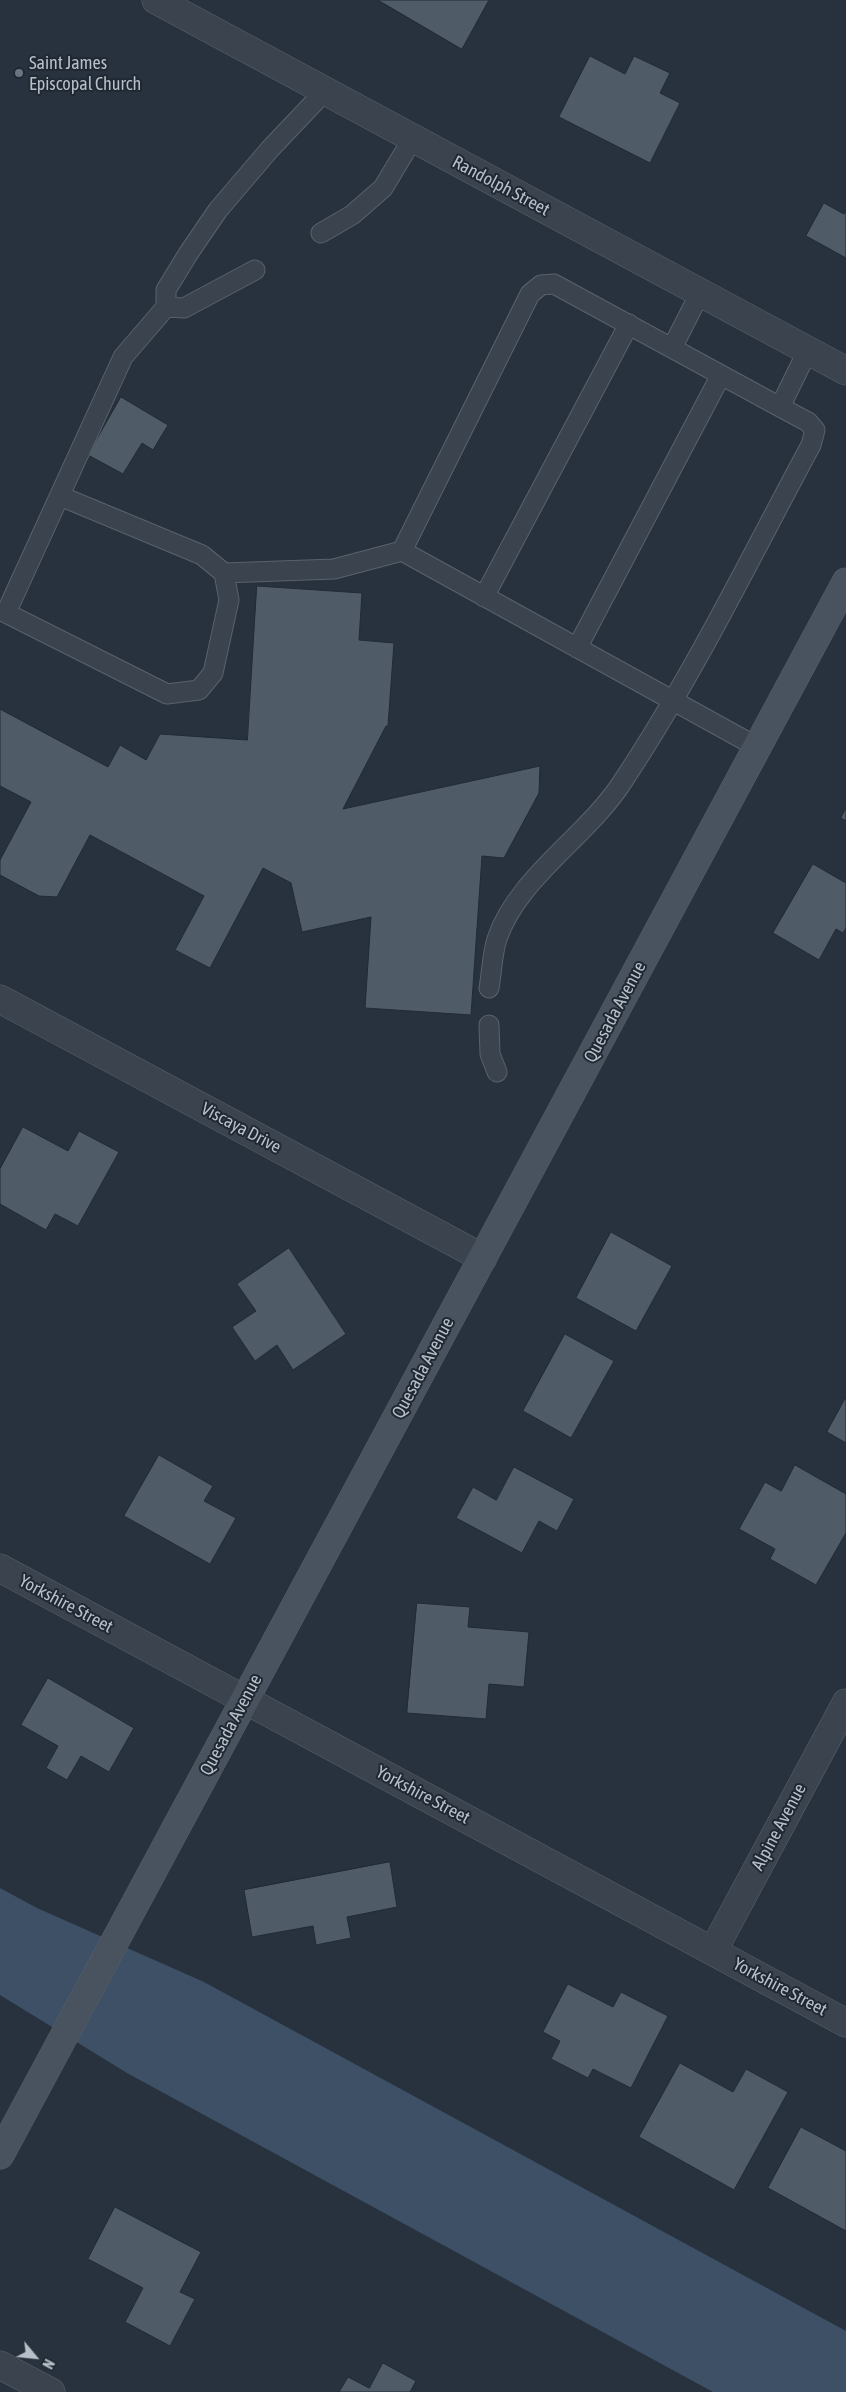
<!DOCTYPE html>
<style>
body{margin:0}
#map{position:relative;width:846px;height:2392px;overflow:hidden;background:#27323e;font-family:"Asap Condensed",sans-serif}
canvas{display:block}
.north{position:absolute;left:10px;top:2332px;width:50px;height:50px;-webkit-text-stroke:4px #202933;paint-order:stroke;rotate:118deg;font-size:14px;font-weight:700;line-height:20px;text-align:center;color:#b7bfc9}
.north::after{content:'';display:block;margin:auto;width:18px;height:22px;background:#b7bfc9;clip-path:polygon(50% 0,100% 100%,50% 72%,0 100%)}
</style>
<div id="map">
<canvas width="846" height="2392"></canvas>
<div class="north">N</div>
</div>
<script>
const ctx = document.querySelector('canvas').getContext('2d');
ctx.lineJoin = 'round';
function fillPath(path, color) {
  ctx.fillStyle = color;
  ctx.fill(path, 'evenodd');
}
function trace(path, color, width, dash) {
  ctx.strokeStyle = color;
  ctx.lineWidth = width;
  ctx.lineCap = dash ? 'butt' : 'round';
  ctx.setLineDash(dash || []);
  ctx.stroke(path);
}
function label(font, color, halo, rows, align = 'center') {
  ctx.font = font + ' "Asap Condensed",sans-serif';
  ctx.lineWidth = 4;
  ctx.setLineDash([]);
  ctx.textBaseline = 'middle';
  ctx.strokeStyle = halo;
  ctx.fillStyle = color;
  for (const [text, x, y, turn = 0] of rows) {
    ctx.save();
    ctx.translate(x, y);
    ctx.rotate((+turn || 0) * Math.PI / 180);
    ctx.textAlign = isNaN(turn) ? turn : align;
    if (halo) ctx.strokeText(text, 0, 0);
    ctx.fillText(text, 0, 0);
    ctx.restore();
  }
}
const water = new Path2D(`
 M0 1888 37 1908 204 1982 846 2331V2392H713L127 2073 0 1995Z`);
const building = new Path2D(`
 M378 0H489L462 49Z
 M590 56 625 74 634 56 670 73 660 93 680 103 650 163 559 117Z
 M824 203 844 214 846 211V258L806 236Z
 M121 397 168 425 153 450 142 443 123 474 88 455Z
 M257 586 362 593 359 640 394 643 388 726H386L343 809 540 766 539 793 504 858 482 856 471 1015 365 1008 371 917 302 932 291 883 263 868 210 968 175 950 204 896 90 835 57 897 39 896 0 875V860L31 802 0 786V709L108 767 120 745 146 760 160 734 247 740Z
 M846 808V821L841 818Z
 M813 864 846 883V928L843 933 836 929 819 960 773 933Z
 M23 1127 68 1151 79 1131 119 1152 78 1226 55 1214 46 1230 0 1204V1169Z
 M611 1232 672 1266 636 1331 576 1298Z
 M289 1248 346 1334 293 1370 277 1345 255 1361 232 1327 256 1311 237 1284Z
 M565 1334 614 1361 571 1438 523 1411Z
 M846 1397V1443L827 1432Z
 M159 1455 213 1486 204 1501 236 1518 210 1564 124 1516Z
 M795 1465 846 1494V1533L816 1585 770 1559 775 1549 739 1529 765 1482 781 1491Z
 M514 1467 574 1499 557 1531 539 1521 522 1553 456 1518 473 1487 496 1500Z
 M417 1603 470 1607 468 1627 529 1632 524 1687 489 1684 486 1719 407 1713Z
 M48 1678 134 1728 109 1772 81 1756 67 1780 46 1768 58 1746 21 1725Z
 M390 1862 397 1907 347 1917 351 1938 316 1945 313 1926 252 1937 244 1890Z
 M568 1984 613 2007 621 1992 668 2016 631 2088 593 2069 588 2078 551 2059 560 2041 543 2032Z
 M680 2063 733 2092 746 2069 788 2092 734 2190 639 2137Z
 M801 2127 846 2151V2231L768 2188Z
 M115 2207 201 2252 180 2292 195 2299 170 2346 125 2322 143 2288 88 2259Z
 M383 2363 416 2381 410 2392H339L348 2377 369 2388Z`);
const lane = new Path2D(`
 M321 233 352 215 383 188 413 138
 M166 307 184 308 255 270
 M672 348 700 293
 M60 496 202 555 224 573 229 600 213 673 199 690 167 694 6 613 123 357 166 307V290L188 254 218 210 270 149 325 91
 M402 551 530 294 541 285 554 284 780 407 808 350
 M224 573 334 569 402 551 757 747
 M484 597 629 324
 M577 648 721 375
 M489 988C492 972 492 954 497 939 517 878 588 836 623 781 694 674 750 558 811 445L815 430 808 422 780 407
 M489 1025 490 1054 497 1072`);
const street = new Path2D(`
 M156 0 846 371
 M0 999 483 1258
 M0 1568 846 2023
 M713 1951 846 1703
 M0 2365 51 2392`);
const secondary = new Path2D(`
 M0 2155 846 582`);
const markers = [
 [19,73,5,"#6b7280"]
];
const poiNames = [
 ["Saint James",29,63],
 ["Episcopal Church",29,84]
];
const streetNames = [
 ["Randolph Street",501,186,28],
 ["Quesada Avenue",615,1012,-62],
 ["Viscaya Drive",241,1128,28],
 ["Quesada Avenue",423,1368,-62],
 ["Yorkshire Street",66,1604,28],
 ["Quesada Avenue",231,1725,-62],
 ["Yorkshire Street",423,1795,28],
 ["Alpine Avenue",779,1827,-62],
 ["Yorkshire Street",780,1987,28]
];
fillPath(water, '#3e5065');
fillPath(building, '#505b68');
trace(building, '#222b35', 1);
trace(lane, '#59626c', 21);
trace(street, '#59626c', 29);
trace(secondary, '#59626c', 29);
trace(lane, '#3b444e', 19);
trace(street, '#3b444e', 28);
trace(secondary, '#495360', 28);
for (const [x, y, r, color] of markers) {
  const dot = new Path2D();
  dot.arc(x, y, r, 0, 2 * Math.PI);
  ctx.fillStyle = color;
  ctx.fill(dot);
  trace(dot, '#202933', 2);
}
label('18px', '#b7bfc9', '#202933', poiNames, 'left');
label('18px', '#b7bfc9', '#202933', streetNames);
</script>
